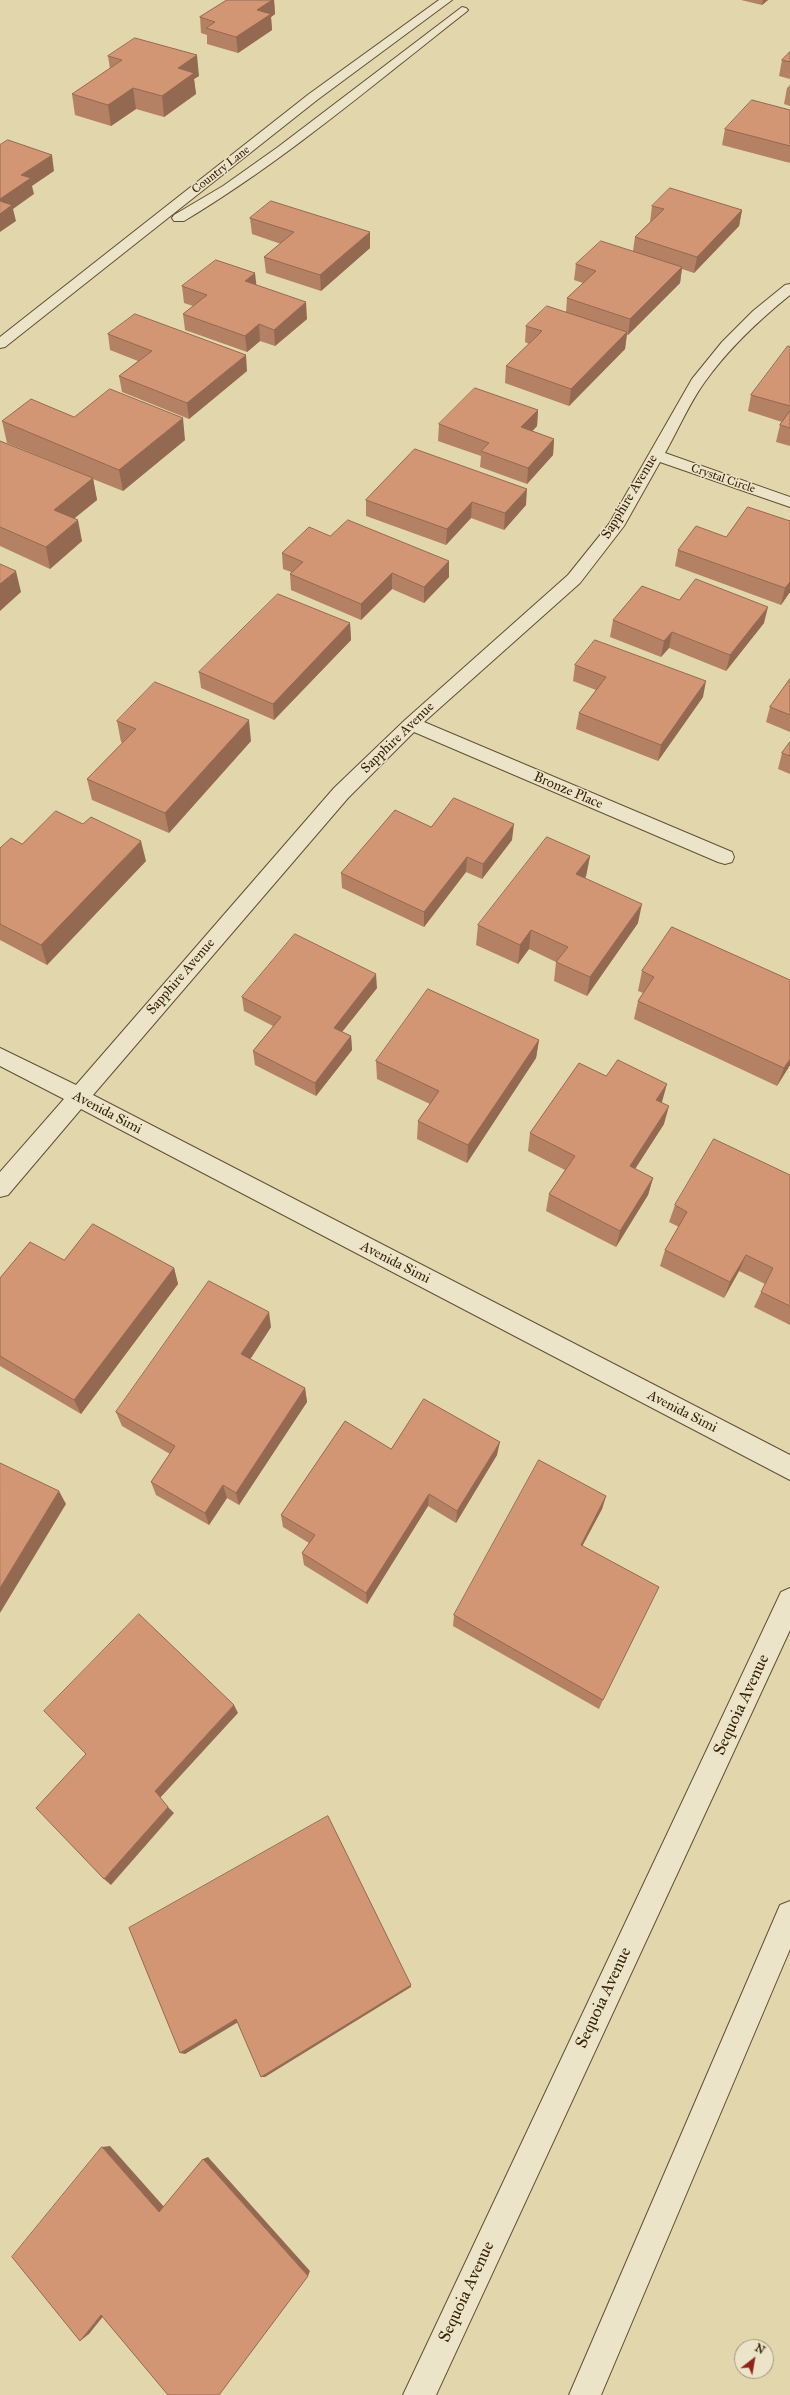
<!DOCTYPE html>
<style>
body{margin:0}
#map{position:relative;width:790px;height:2395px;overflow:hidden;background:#e2d6ac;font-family:"IM FELL Great Primer",serif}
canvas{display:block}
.north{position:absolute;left:734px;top:2339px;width:40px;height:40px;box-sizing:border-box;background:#ece4c9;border:1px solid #a4977c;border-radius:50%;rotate:31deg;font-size:11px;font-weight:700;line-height:16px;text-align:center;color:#382409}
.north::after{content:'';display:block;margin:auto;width:14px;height:18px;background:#8f2418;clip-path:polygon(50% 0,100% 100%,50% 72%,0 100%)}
</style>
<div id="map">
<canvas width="790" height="2395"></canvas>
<div class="north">N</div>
</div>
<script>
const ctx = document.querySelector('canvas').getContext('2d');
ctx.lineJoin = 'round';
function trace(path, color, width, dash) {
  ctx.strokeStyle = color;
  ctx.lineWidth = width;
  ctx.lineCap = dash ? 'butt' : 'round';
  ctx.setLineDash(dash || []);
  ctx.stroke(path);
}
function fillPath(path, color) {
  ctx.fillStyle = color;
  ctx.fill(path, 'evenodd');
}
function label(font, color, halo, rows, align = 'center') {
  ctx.font = font + ' "IM FELL Great Primer",serif';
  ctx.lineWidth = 3;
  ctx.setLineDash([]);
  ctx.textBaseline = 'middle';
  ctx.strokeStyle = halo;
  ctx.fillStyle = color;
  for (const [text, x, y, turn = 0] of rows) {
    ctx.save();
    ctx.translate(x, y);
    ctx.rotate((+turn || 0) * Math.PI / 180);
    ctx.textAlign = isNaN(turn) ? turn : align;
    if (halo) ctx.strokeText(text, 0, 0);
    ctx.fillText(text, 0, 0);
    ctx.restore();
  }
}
const minor = new Path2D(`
 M439 0H452L317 100 5 347 0 348V337L309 94Z
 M462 7 466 8 468 10 466 12C374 84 284 161 184 221H174L172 218 174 215 223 186 278 147Z
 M790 284V295C758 321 728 349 704 383 689 404 678 430 665 453L790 497V507L660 462 624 526 580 583 424 722 732 852 734 857 732 862 725 864 718 862 414 732 348 798 93 1095 790 1455V1480L81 1109 8 1195 0 1197V1172L64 1099 0 1066V1048L76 1085 334 788 405 720 568 575 609 524 692 379 722 342 753 311 785 285Z
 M790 1588V1630L436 2395H403L781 1592Z
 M790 1901V1949L601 2395H569L780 1905Z`);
const wall = new Path2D(`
 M227 0H274L275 14 271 17 272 30 238 53 207 44V35L201 33 200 17Z
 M741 0H768L762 5Z
 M790 52V79L779 76 782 60Z
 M108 56 199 76 194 79 196 94 164 117 136 109 111 126 75 115 72 94 110 69Z
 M790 85V106L784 104 787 88Z
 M790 110V163L722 145 725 129Z
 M652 206 742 210 739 226 694 273 682 269 680 283 628 335H627L625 349 569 406 505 383 506 366 529 344 525 342 526 326 566 312 567 298 583 283 574 280 576 264 633 251 635 237 650 222Z
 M250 218 370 248 321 291 266 273 264 257 281 244 252 234Z
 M256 285 307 319 275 346 260 341 247 352 185 330 183 314 193 306 184 303 182 286Z
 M108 334 247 371 189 419 122 392 119 376 138 361 110 350Z
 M790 347V446L776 442 780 425 782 422 748 411 751 395Z
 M538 410 537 426 532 431 554 439 553 455 527 484 480 467 481 456 438 441 439 424Z
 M74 417 185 440 123 491 93 479 97 500 74 518 82 541 50 569 0 546V441L83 474 7 443 2 421Z
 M415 449 526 505 504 530 471 518 446 545 366 516V500Z
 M790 521V592L781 605 675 566 678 550 726 537Z
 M330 536 449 577 424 603 392 589 361 620 291 590 290 574 291 572 283 569 282 553Z
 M679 600 764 623 726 671 669 648 661 657 610 637 613 620Z
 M350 623 351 640 274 720 201 688 199 672Z
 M575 665 703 697 658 761 576 729 579 713 596 690 573 681Z
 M790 679V732L766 722 770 707Z
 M117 721 251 741 169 833 92 800 87 779 123 743 121 742Z
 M790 742V774L778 769 782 753Z
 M431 827 512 840 482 879 466 872 424 927 342 888 341 873Z
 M22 844 146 861 47 965 0 940V848Z
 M590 856 586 876 585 879 638 923 587 996 554 981 556 962 529 949 518 964 476 945 478 925Z
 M672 927 790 1065 777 1086 634 1019 638 1001 643 993 638 991 642 971Z
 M377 988 342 1032 351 1036 352 1050 316 1096 255 1065 253 1051 273 1026 244 1011 242 997Z
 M539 1040 536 1058 467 1163 417 1139 418 1121 430 1104 377 1079 376 1061Z
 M606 1076 662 1102 661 1103 664 1124 635 1169 653 1178 648 1195 616 1247 546 1211 549 1194 565 1170 528 1151 530 1133Z
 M790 1175V1325L754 1307 765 1284 739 1271 724 1298 660 1266 665 1250 679 1227 669 1222 675 1205Z
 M64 1260 174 1268 178 1284 81 1414 0 1366V1278Z
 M271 1327 250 1359 305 1388 307 1402 239 1505 227 1498 209 1525 156 1495 151 1482 170 1454 122 1426 116 1412Z
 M391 1449 497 1455 456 1523 428 1506 367 1604 304 1565 302 1553 309 1543 283 1527 281 1515Z
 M606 1496 602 1509 582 1546 603 1700 599 1709 453 1626 454 1615Z`);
const shadedWall = new Path2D(`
 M272 0H274L275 14 271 17 272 30 238 53 236 37 257 10Z
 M763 0H768L762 5Z
 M197 55 199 76 194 79 196 94 164 117 162 96 178 68Z
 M133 88 136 109 111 126 108 105Z
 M52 155 54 171 32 186 34 194 13 209 16 221 0 232V199L21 175Z
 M742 210 739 226 694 273 697 257Z
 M370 232V248L321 291 320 275Z
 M682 267 680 283 628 335 630 319Z
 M255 273 257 290 245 281Z
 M306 302 307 319 275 346 274 330Z
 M259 324 260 341 247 352 245 336Z
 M627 332 625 349 569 406 571 389Z
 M246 355 247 371 189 419 187 403Z
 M538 410 537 426 520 444 521 427Z
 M183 418 185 440 123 491 119 470Z
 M554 439 553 455 527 484 528 468Z
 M93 478 97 500 59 531 54 510Z
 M527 489 526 505 504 530 505 513Z
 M472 502 471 518 446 545 447 529Z
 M78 520 82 541 50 569 46 547Z
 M449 561V577L424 603V587Z
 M16 571 21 592 0 611V584Z
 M392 573V589L361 620V604Z
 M790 582V592L781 605 785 588Z
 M768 607 764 623 726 671 730 655Z
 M350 623 351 640 274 720 273 704Z
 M672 632 669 648 661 657 664 641Z
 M706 681 703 697 658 761 661 745Z
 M249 720 251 741 169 833 165 813Z
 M514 824 512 840 482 879 483 864Z
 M141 841 146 861 47 965 41 945Z
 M590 856 586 876 573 894 576 874Z
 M467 857 466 872 424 927V912Z
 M642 904 638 923 587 996 590 977Z
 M531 930 529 949 518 964 520 945Z
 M376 974 377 988 334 1042V1028Z
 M351 1036 352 1050 316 1096 315 1083Z
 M539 1040 536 1058 467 1163 468 1145Z
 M790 1059V1065L777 1086 784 1068Z
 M667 1084 662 1102 651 1118 656 1100Z
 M669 1106 664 1124 626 1183 630 1166Z
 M653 1178 648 1195 616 1247 620 1231Z
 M746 1255 739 1271 724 1298 730 1282Z
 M174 1268 178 1284 81 1414 74 1400Z
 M269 1312 271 1327 244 1369 241 1354Z
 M305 1388 307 1402 239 1505 236 1493Z
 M500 1442 497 1455 456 1523 457 1511Z
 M223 1485 227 1498 209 1525 205 1513Z
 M59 1491 66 1504 0 1613V1588Z
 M429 1494 428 1506 367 1604 366 1593Z
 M606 1496 602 1509 577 1556 581 1545Z
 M234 1705 238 1713 160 1798 155 1791Z
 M168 1807 174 1813 111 1885 104 1879Z
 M411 1985V1987L265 2077H261Z
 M236 2019 240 2021 185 2054 180 2053Z
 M110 2146 166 2209 159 2212 102 2147Z
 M208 2157 310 2271 308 2276 203 2159Z
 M109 2309 89 2334 80 2341 101 2315Z`);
const building = new Path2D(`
 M227 0H272L257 10 271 14 236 37 206 28 215 22 200 17Z
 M135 38 197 55 178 68 194 73 162 96 133 88 108 105 72 94 122 60 108 56Z
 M790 52V62L782 60Z
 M752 100 790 110V146L725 129Z
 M8 140 52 155 21 175 31 178 0 199V145Z
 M670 188 742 210 697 257 635 237 664 209 652 206Z
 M0 201 12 205 0 214Z
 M271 201 370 232 320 275 264 257 294 232 250 218Z
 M601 241 682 267 630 319 567 298 596 271 576 264Z
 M216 260 255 273 245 281 306 302 274 330 259 324 245 336 183 314 207 295 182 286Z
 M547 306 627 332 571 389 506 366 542 331 526 326Z
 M135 314 246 355 187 403 119 376 152 351 108 334Z
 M788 346 790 347V406L751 395Z
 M475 388 538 410 521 427 554 439 528 468 481 451 489 443 439 424Z
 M110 389 183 418 119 470 2 421 31 399 74 417Z
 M790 411V428L780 425Z
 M0 441 93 478 54 510 78 520 46 547 0 527Z
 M415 449 527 489 505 513 472 502 447 529 366 500Z
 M748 507 790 521V582L785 588 678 550 696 526 726 537Z
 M348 520 449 561 424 587 392 573 361 604 290 574 303 562 282 553 309 527 330 536Z
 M0 564 16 571 0 584Z
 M696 579 768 607 730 655 672 632 664 641 613 620 642 586 679 600Z
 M278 594 350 623 273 704 199 672Z
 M595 640 706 681 661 745 579 713 606 677 575 665Z
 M790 679V715L770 707Z
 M155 682 249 720 165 813 87 779 136 729 117 721Z
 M790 742V756L782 753Z
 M454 798 514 824 483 864 467 857 424 912 341 873 395 810 431 827Z
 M56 811 83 824 91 817 141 841 41 945 0 924V848L11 838 22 844Z
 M547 837 590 856 576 874 642 904 590 977 556 962 568 947 531 930 520 945 478 925Z
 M672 927 790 980V1059L784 1068 638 1001 654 977 642 971Z
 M295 934 376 974 334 1028 351 1036 315 1083 253 1051 281 1017 242 997Z
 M428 989 539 1040 468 1145 418 1121 439 1091 376 1061Z
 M618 1060 667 1084 656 1100 669 1106 630 1166 653 1178 620 1231 549 1194 575 1156 530 1133 579 1063 606 1076Z
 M714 1139 790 1175V1306L761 1292 773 1268 746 1255 730 1282 665 1250 687 1212 675 1205Z
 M93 1224 174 1268 74 1400 0 1356V1278L30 1242 64 1260Z
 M209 1281 269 1312 241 1354 305 1388 236 1493 223 1485 205 1513 151 1482 175 1446 116 1412Z
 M424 1399 500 1442 457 1511 429 1494 366 1593 302 1553 315 1535 281 1515 345 1421 391 1449Z
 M539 1460 606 1496 581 1545 659 1587 603 1700 454 1615Z
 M0 1463 59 1491 0 1588Z
 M139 1614 234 1705 155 1791 168 1807 104 1879 36 1808 86 1754 44 1711Z
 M328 1816 411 1985 261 2077 236 2019 180 2053 129 1928Z
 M102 2147 159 2212 203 2159 308 2276 219 2395H168L101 2315 80 2341 12 2257Z`);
const farStreetnames = [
 ["Country Lane",221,170,-38],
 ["Crystal Circle",723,479,19]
];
const streetNames = [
 ["Sapphire Avenue",630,497,-59],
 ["Sapphire Avenue",398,738,-44],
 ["Bronze Place",568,791,23],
 ["Sapphire Avenue",181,977,-49],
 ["Avenida Simi",107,1113,28],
 ["Avenida Simi",395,1263,27],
 ["Avenida Simi",682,1412,27]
];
const nearStreetnames = [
 ["Sequoia Avenue",742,1705,-65],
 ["Sequoia Avenue",604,1998,-65],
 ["Sequoia Avenue",467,2292,-65]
];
trace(minor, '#625032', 2);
fillPath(minor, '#ece4c9');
fillPath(wall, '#b58164');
fillPath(shadedWall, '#946951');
fillPath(building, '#d39674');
trace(building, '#946951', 1);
label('12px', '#382409', '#ece4c9', farStreetnames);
label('14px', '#382409', '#ece4c9', streetNames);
label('17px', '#382409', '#ece4c9', nearStreetnames);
</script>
